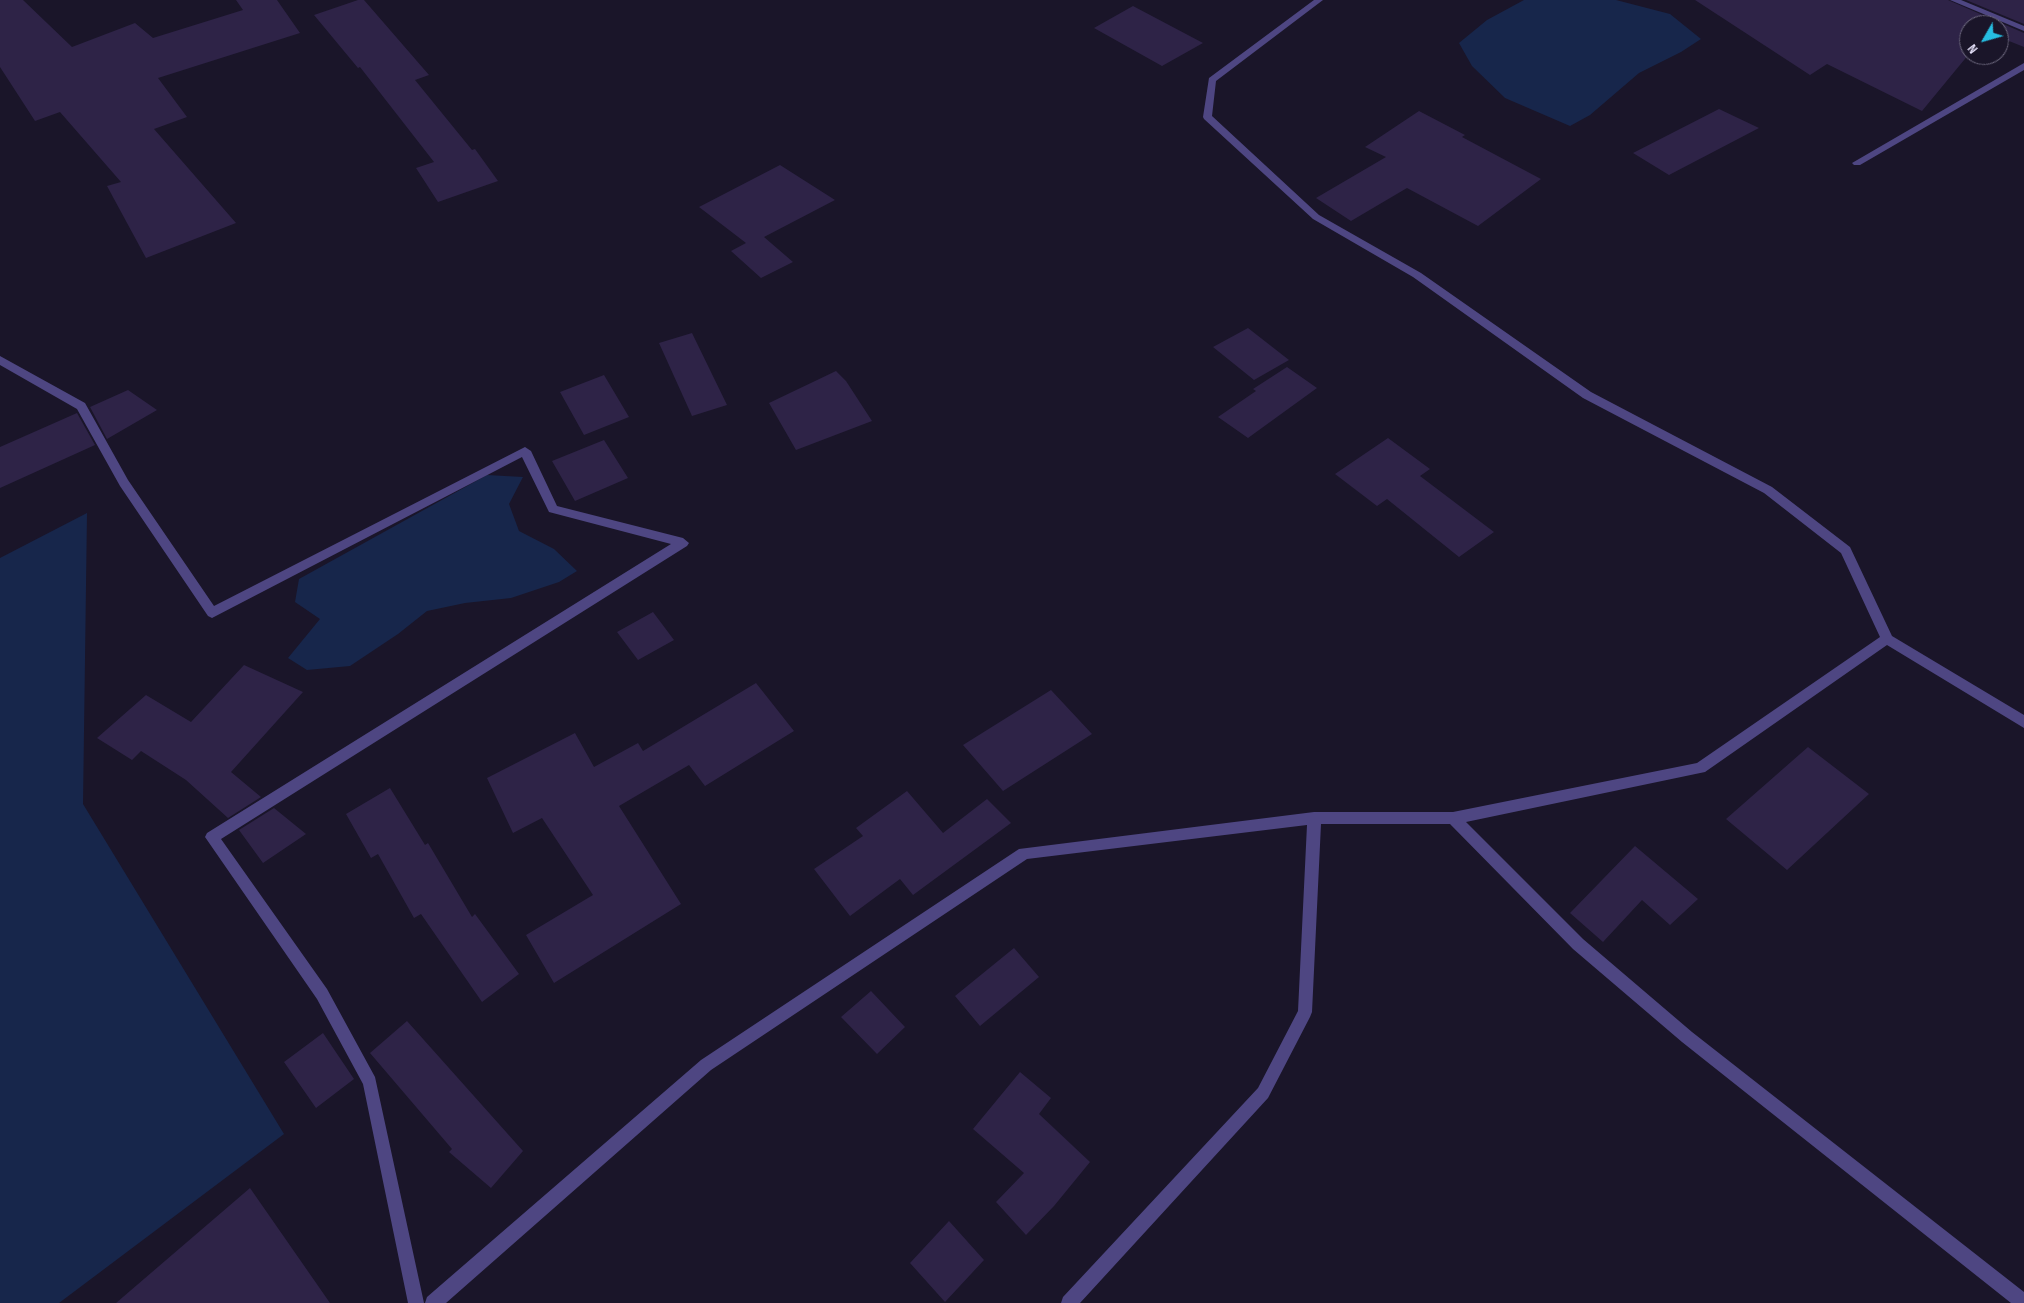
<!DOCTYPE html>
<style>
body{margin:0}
#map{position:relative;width:2024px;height:1303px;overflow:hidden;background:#1a1529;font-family:"Sofia Sans Condensed",sans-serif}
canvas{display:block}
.north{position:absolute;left:1959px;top:15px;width:50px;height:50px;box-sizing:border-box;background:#1a1529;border:1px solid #6c677d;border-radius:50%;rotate:232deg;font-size:14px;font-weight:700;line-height:20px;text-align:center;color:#e6e1fb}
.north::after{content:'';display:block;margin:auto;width:18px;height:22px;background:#26bde1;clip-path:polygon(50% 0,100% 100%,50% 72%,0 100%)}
</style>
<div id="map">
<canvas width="2024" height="1303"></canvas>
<div class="north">N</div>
</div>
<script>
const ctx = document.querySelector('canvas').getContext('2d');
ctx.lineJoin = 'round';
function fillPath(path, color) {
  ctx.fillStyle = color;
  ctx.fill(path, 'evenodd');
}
const water = new Path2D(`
 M1524 0H1616L1670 14 1701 39 1681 52 1639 73 1590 115 1570 126 1505 98 1472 66 1459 43 1487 20Z
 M487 475 523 477 509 504 519 531 554 549 577 571 559 582 511 598 465 603 427 611 398 634 350 666 307 670 288 658 320 619 295 602 299 579Z
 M87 513 83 804 284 1134 59 1303H0V558Z`);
const building = new Path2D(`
 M0 0H23L72 47 135 23 153 38 243 10 236 0H277L300 33 158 78 187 117 154 129 236 223 146 258 107 186 121 182 60 112 35 121 0 67Z
 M358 0H364L429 75 415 80 472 150 475 149 498 181 438 202 416 168 434 162 360 67 358 68 314 15Z
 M1695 0H1948L2024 33V47L1999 37V25L1969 24V54L1922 111 1827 64 1810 75Z
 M1966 0H2024V24Z
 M1133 6 1203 43 1162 66 1094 28Z
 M1719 109 1759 128 1669 175 1633 153Z
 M1419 111 1465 135 1462 137 1541 179 1478 226 1407 188 1351 221 1316 198 1386 157 1365 147Z
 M780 165 835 200 764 237 793 262 761 278 731 251 746 243 699 207Z
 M1248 328 1289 360 1254 380 1213 347Z
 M692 333 727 405 692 416 659 343Z
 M1287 367 1317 388 1248 438 1218 417 1256 391 1253 389Z
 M836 371 846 381 872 421 796 450 769 403Z
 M604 375 629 417 584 435 560 392Z
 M128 390 157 410 107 439 90 407Z
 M77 413 95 445 0 488V447Z
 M1388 438 1430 469 1420 476 1494 532 1459 557 1387 499 1377 506 1335 474Z
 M604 440 628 478 575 501 552 461Z
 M653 612 674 640 638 660 617 632Z
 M244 665 303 692 231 772 261 797 228 818 186 780 141 751 132 760 97 738 146 695 191 722Z
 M756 683 794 731 705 786 689 765 619 806 681 904 554 983 526 935 593 895 542 818 513 833 487 778 575 733 594 767 638 743 643 751Z
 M1051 690 1092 734 1003 791 963 745Z
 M1808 747 1869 794 1787 870 1726 819Z
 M390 788 425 845 428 843 472 917 475 914 519 974 482 1002 421 914 414 918 378 854 371 858 346 814Z
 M907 791 943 833 987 799 1011 823 913 895 900 879 850 916 814 869 863 836 856 828Z
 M274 808 306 834 263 863 239 830Z
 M1635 846 1698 899 1670 925 1642 900 1603 942 1570 913Z
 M1014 948 1039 977 980 1026 955 996Z
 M871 991 905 1027 877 1054 841 1017Z
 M407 1021 523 1151 491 1188 449 1152 452 1149 370 1053Z
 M323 1033 354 1079 316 1108 284 1062Z
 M1020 1072 1051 1098 1039 1114 1090 1162 1054 1206 1026 1235 996 1202 1024 1173 973 1129Z
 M250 1188 330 1303H116Z
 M949 1221 984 1260 945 1302 910 1263Z`);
const minor = new Path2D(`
 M1314 0H1323L1216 81 1212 116 1319 215 1421 273 1591 392 1772 487 1850 547 1892 636 2024 715V728L1887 645 1705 772 1466 822 1583 939 1692 1032 2024 1292V1303H2011L1682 1042 1573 949 1450 824H1321L1312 1012 1310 1017 1268 1098 1080 1303H1061L1063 1297 1258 1088 1298 1011 1307 825 1027 859 711 1070 446 1303H425L427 1297 701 1060 1019 849 1314 812H1453L1697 763 1880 637 1841 553 1764 493 1583 398 1413 277 1313 219 1204 119 1203 117 1209 78Z
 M1950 0H1961L2024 26V31Z
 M2024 63V70L1860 165H1854L1852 163Z
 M0 356 85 403 128 480 214 606 525 447 531 451 557 506 683 538 689 543 687 546 221 839 327 989 375 1077 424 1303H408L363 1084 317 999 205 837 207 833 671 544 549 512 522 457 212 618 208 616 120 486 77 409 0 365Z`);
fillPath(water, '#17264b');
fillPath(building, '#2e2347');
fillPath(minor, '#4e4682');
</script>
